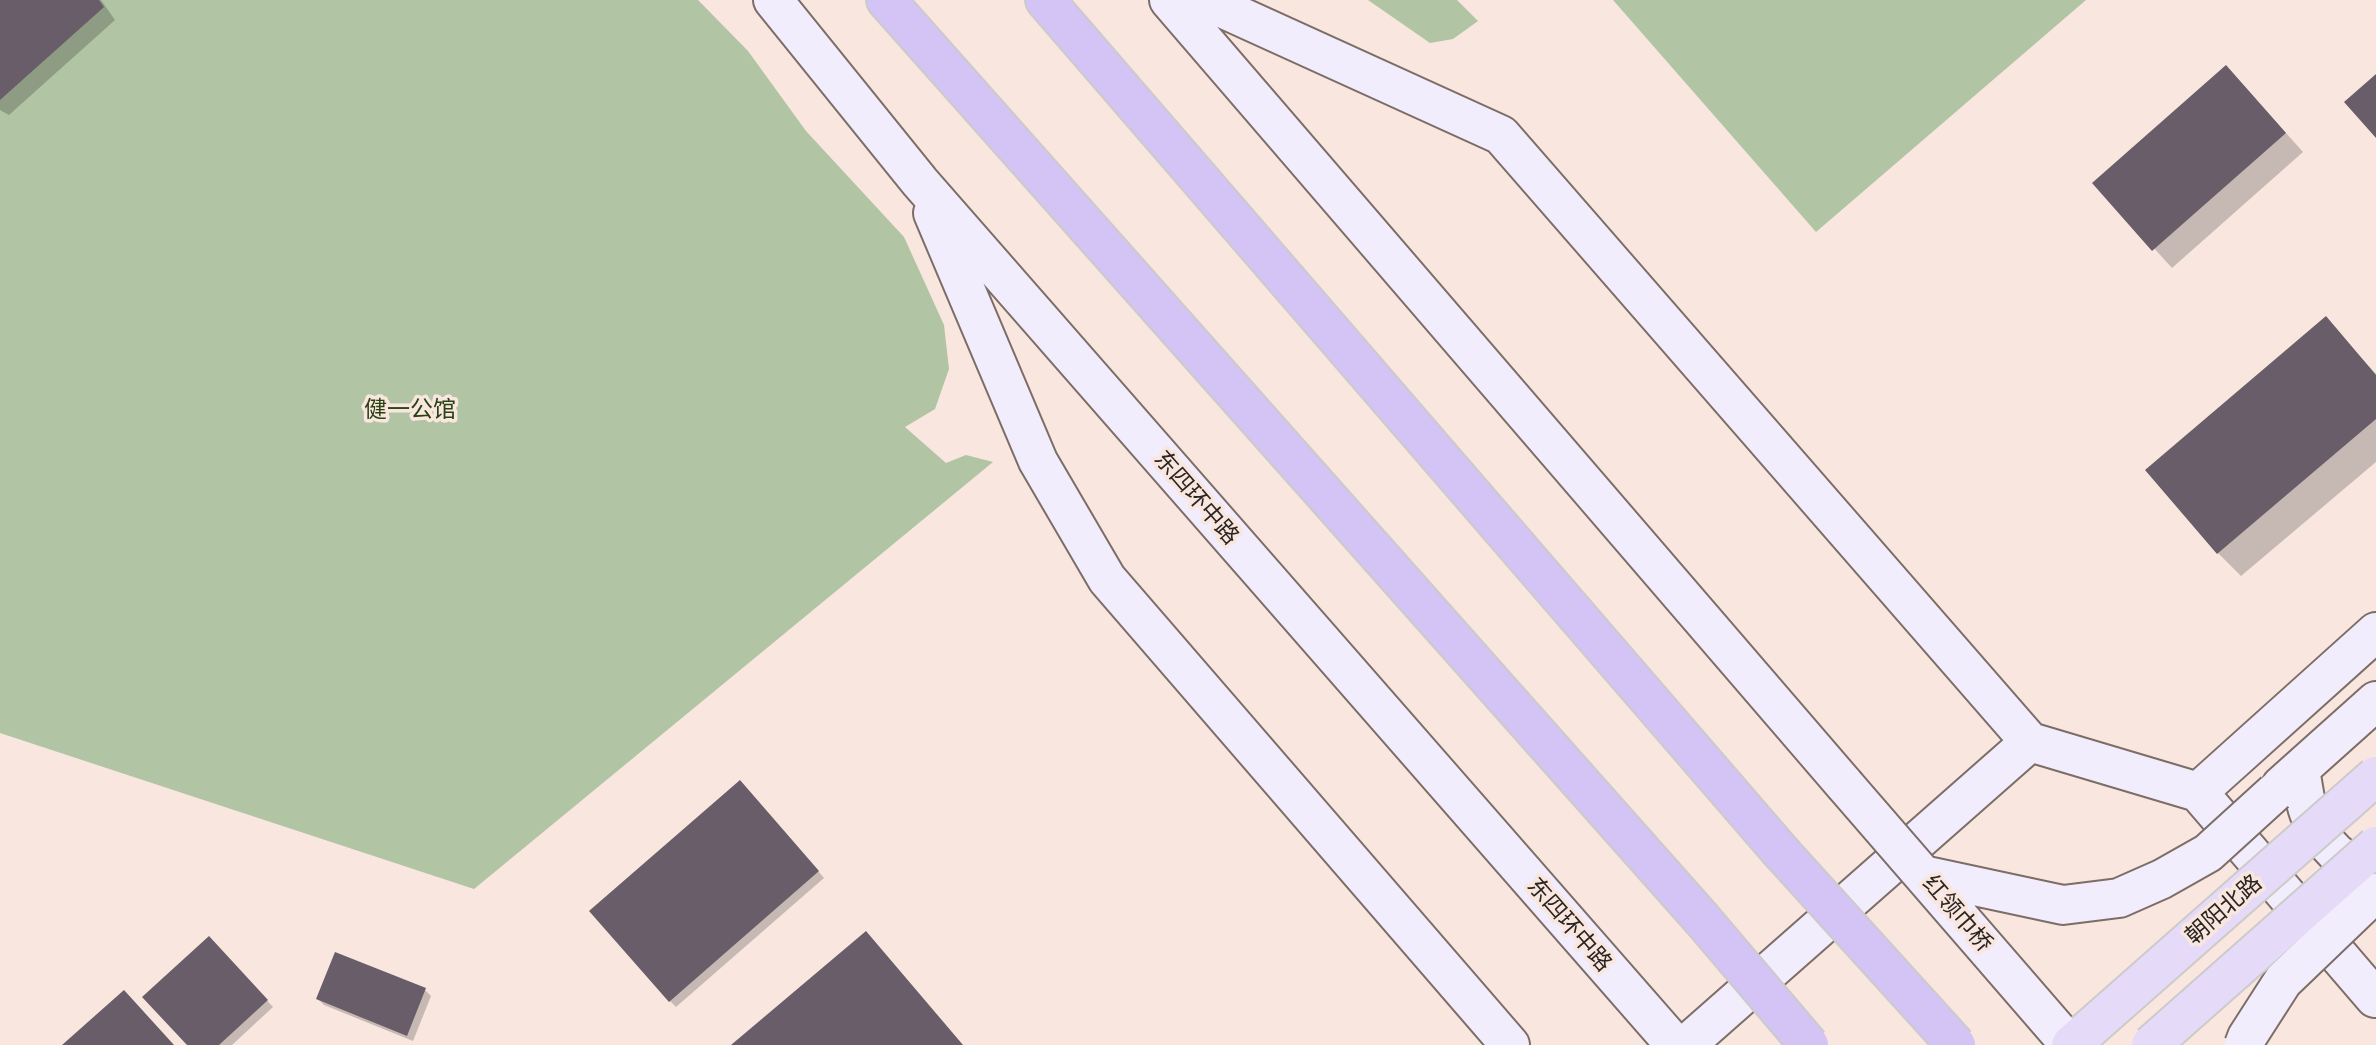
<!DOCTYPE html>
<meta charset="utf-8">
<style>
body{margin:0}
canvas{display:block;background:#f8e6df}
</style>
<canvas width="2376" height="1045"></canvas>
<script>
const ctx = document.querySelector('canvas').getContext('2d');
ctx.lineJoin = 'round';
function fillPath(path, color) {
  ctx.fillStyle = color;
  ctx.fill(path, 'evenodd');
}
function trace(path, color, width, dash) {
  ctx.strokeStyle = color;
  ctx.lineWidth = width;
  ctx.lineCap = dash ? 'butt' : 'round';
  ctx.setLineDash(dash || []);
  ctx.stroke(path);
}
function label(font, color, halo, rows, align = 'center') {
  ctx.font = font + ' "IBM Plex Sans","Noto Sans SC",sans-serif';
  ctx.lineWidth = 7;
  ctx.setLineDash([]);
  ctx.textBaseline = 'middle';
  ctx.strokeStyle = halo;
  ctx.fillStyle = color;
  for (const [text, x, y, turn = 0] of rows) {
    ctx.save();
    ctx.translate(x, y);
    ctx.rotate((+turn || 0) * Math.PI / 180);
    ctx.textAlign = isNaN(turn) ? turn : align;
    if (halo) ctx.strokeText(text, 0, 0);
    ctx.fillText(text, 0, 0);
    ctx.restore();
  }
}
const green = new Path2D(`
 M0 0H698L748 51 806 131 904 237 944 325 949 369 935 409 905 427 946 463 966 455 993 462 474 889 0 733Z
 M1368 0H1457L1478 21 1453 39 1430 43Z
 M1613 0H2086L1816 232Z`);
const shadow = new Path2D(`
 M0 0H101L115 20 9 115 0 110Z
 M2244 86 2303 152 2172 268 2095 183Z
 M2325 318 2376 374V462L2241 576 2218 553Z
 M746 788 824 878 676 1007 670 1001Z
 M209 938 273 1007 232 1045H189Z
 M425 990 431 996 413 1041 324 1005 318 999Z`);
const building = new Path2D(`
 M0 0H99L104 7 0 100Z
 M2226 65 2286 133 2152 251 2092 183Z
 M2376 74V138L2344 102Z
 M2326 316 2376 375V419L2217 554 2145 470Z
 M740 780 819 871 669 1002 589 911Z
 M866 931 963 1045H731Z
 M209 936 268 1000 219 1045H187L142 997Z
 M335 952 426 988 407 1036 316 999Z
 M124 990 174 1045H62Z`);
const secondary = new Path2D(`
 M773 0 920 182 1675 1045
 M1169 0 1844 784
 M1204 0 1501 135 2030 742 2198 792 2376 632
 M933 213 1038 461 1107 579 1510 1045
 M2300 770C2303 784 2304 800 2309 813 2321 841 2344 870 2376 870
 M2281 786 2376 701
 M2198 792 2375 998
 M1686 1045 2030 742`);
const highway = new Path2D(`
 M886 0 1701 918
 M1045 0 1781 852`);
const secondaryBridge = new Path2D(`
 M1844 784 2070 1045
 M1923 875 2063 905 2119 898 2162 879 2208 853 2275 792
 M2244 1045 2247 1037 2283 981 2375 893`);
const primaryBridge = new Path2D(`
 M2071 1045 2376 776
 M2151 1045 2376 846`);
const highwayBridge = new Path2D(`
 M1781 852 1956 1045
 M1701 918 1809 1045`);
const parkNames = [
 ["健一公馆",410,410]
];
const streetNames = [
 ["东四环中路",1196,498,49],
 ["朝阳北路",2224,910,-41],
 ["红领巾桥",1957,914,49],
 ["东四环中路",1569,925,49]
];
fillPath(green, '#b1c4a4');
fillPath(shadow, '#0003');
fillPath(building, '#685d68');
trace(secondary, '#7c6d67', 42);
trace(highway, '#cccbca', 42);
trace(secondary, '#f2edfc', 38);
trace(highway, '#d4c3f5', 38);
trace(secondaryBridge, '#7c6d67', 42, []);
trace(primaryBridge, '#cccbca', 42, []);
trace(highwayBridge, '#cccbca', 42, []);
trace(secondaryBridge, '#f2edfc', 38);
trace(primaryBridge, '#e5dbf9', 38);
trace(highwayBridge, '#d4c3f5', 38);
label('23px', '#284212', '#f8e6df', parkNames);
label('23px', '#2b2522', '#f8e6df', streetNames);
</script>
